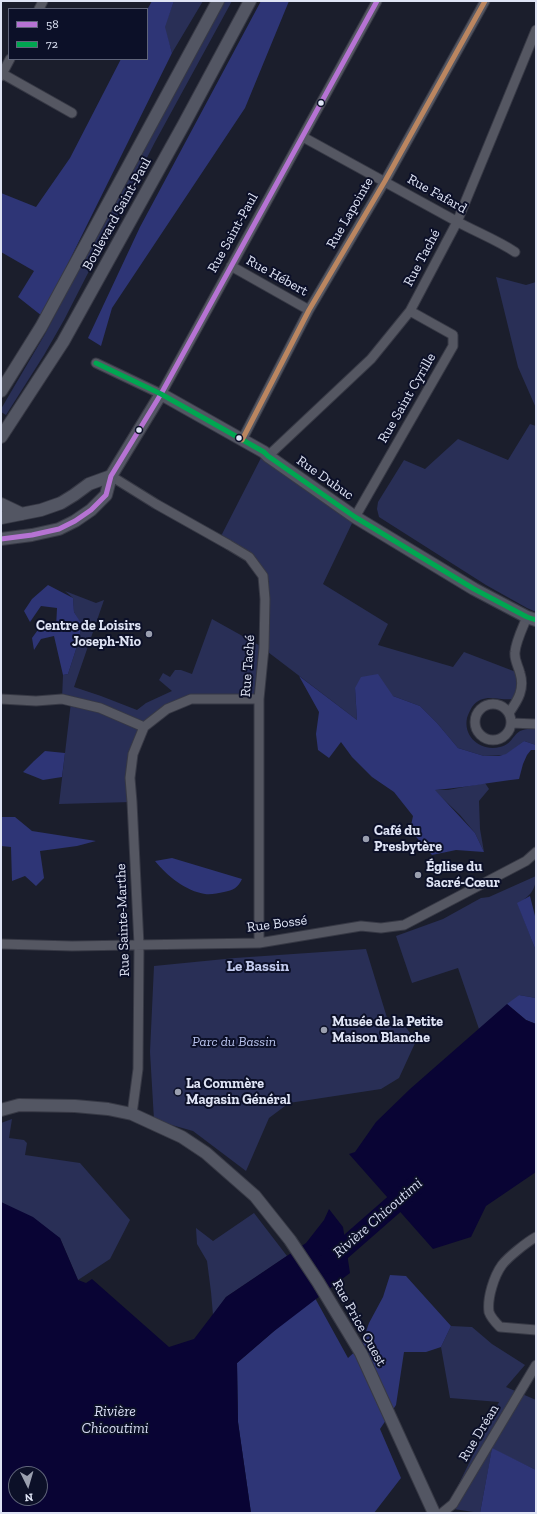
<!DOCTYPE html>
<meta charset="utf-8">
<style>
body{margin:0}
#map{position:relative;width:537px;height:1514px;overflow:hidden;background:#1b1e2c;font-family:"Zilla Slab",serif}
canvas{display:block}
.frame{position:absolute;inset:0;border:2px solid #dfe4f5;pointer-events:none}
.legend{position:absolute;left:8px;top:8px;width:140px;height:52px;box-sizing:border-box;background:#0c1028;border:1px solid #60657a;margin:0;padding:5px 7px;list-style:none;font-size:12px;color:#dfe4f5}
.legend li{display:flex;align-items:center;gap:8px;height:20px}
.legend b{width:20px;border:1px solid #60657a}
.north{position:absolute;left:8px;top:1466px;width:40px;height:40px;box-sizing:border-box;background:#0c1028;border:1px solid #60657a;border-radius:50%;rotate:175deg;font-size:11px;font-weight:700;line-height:16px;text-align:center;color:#dfe4f5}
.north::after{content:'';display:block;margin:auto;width:14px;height:18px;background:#9a9faf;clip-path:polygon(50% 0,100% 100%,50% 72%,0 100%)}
</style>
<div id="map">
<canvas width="537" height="1514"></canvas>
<div class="frame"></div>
<ul class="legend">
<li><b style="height:5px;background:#b673d3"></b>58</li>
<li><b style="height:5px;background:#00a651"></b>72</li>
</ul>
<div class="north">N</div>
</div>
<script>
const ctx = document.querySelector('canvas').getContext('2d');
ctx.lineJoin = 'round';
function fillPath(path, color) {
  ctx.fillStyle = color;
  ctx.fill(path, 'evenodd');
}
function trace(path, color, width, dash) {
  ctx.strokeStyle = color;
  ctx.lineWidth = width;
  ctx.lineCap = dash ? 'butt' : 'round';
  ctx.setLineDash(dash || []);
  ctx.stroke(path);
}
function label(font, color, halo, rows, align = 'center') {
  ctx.font = font + ' "Zilla Slab",serif';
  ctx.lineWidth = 4;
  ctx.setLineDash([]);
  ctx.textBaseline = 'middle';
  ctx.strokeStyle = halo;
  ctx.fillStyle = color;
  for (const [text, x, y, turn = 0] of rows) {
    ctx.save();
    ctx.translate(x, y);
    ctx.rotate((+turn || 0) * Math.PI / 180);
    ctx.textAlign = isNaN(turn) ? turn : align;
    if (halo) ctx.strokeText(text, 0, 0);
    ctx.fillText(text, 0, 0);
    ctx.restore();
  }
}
const green = new Path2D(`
 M174 1H203L172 53 164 27Z
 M223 1H232L155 142 64 320 44 355 6 415 1 412V409L45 334 184 69Z
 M496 277 526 285 536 282V408L518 367Z
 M530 424 536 426V612L527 608 486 585 379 517 377 509 378 502 404 460 425 469 458 439 508 460Z
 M264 452 355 517 323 584 388 624 378 645 453 667 464 652 516 672 519 692 517 698C502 703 484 690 472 707 470 711 468 714 467 718 463 737 481 752 500 747 517 743 511 726 536 729V745L524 741 506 755 484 756 458 748 437 723 420 706 393 696 355 688 357 720 264 649 259 699H191L144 727 133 754 132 802 59 804 71 702 62 699 63 675 68 674 80 637 81 624 74 612 73 598 65 591 96 603 104 600 74 687 101 696 137 710 146 703 172 691 159 680 163 673 170 677 175 670H181L192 674 212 619 264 648 263 576 249 557 219 540Z
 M485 783 489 789 479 801 480 829 484 852 475 833 460 815 434 790H448Z
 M536 876C536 891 529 896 518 904L536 951V998L519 995 479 1029 458 968 412 983 396 936 443 919 481 898 489 897Z
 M366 949 388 1021 402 1022 416 1041 399 1078 381 1089 289 1103 269 1118 246 1171 193 1131 154 1120 150 1052 154 966 235 958Z
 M12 1119 9 1138 24 1140 27 1143 25 1155 80 1163 130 1220 110 1259 78 1280 60 1238 1 1202V1123Z
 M254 1213 287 1256 226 1297 213 1315 211 1292 207 1261 197 1244 196 1228 213 1241Z
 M451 1326 472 1327 492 1344 525 1365 506 1387 536 1400V1470L492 1449 480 1513 447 1508 499 1402 450 1398 441 1347Z`);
const forest = new Path2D(`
 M152 1H174L165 27 172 53 42 316 18 297 34 271 1 252V193L36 207 70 158 121 59H147V10Z
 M261 1H289L245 108 112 308 101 346 88 338 140 227Z
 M48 585 73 598 74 612 81 623 80 637 68 674 63 675 54 636 41 639 34 650 32 638 40 627 56 628 57 608 41 606 30 622 24 611 32 599Z
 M378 674 393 696 420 706 437 723 458 748 484 756H499L506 754 524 741 536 745V750H531L527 755 523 764 519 779C491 782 463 788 435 790L475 833 484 852 456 850 432 855 410 830 413 816 394 792 372 777 352 757 341 742 329 758 318 750 316 734 319 712 299 676 357 720 355 688 361 677Z
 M45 751 65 753 62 777 43 780 23 772 34 761Z
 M1 817H15L32 831 96 841 77 846 40 851 44 878 36 886 25 876 12 881 11 847 1 846Z
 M172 858 242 879C238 888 233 890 224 892 218 893 211 895 205 894 186 891 167 876 155 861Z
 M530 896 536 920V951L517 903Z
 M519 995 536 998V1024L526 1020 507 1004Z
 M390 1275 406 1276 451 1326 441 1347 426 1352H404L396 1405 380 1429 401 1478 374 1513H251L238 1422 237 1363 273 1332 310 1289 348 1358 361 1346 369 1323 383 1297Z
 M492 1448 536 1470V1512L535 1513H480Z`);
const water = new Path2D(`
 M507 1004 526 1020 536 1024V1172L486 1206 471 1237 433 1249 349 1154 355 1152 376 1122 410 1089Z
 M1 1202 33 1217 60 1238 78 1280 86 1283 92 1279 169 1347 194 1339 226 1297 306 1243 324 1220 329 1209 343 1227 350 1273 273 1332 237 1363 238 1422 251 1513H1ZM16 1474H40V1498H16Z`);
const river = new Path2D(`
 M326 1264 415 1186`);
const street = new Path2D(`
 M39 9 43 1
 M1 73 72 113
 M1 76 10 59
 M303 137C354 165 405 193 456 221 476 232 497 240 515 252
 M231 266 309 310
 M96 363 161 394 377 1
 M242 440 309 310 385 181 485 1
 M268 456 371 359 410 311 457 222 536 30
 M111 476 156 504 229 545 249 557 263 576 265 599 264 648 259 699V943
 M355 517 453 346V335L410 311
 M1 699 36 701 62 699 100 708 144 727 167 709 191 699H259
 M475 722a18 18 0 1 1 36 0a18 18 0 1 1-36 0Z
 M509 713C518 700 525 689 520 673 518 665 514 660 515 652 516 641 523 627 527 617
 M511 723 536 724
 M1 944 72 946 259 943 361 926 381 928 404 925 526 861 536 852
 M132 1114 138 1069 139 945 132 802 130 778 133 754 144 727
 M536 1237C527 1242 508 1257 502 1265 494 1276 487 1298 489 1312 491 1318 495 1322 500 1327L536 1330
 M442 1513 453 1504 536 1365`);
const secondary = new Path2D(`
 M1 391 41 327 218 1
 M1 437 63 342 184 124 250 1
 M1 504 22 514
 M1 518 41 510 61 503 74 495 89 484 111 476
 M1 539 32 535 59 529 75 521 91 510 106 495 111 476 161 394 264 452 268 456 355 517 474 589 527 617 536 620
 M1 1110 19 1105 75 1106 108 1109 132 1114 182 1137 206 1153 255 1196 290 1240 318 1282 361 1353 434 1513`);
const bus1 = new Path2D(`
 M1 539 32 535 59 529 75 521 91 510 106 495 111 476 161 394 377 1`);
const bus2 = new Path2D(`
 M96 363 161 394 264 452 268 456 355 517 474 589 527 617 536 620`);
const bus3 = new Path2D(`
 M242 440 309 310 385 181 485 1`);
const markers = [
 [321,103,3.5,"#dfe4f5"],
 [139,430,3.5,"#dfe4f5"],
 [239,438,3.5,"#dfe4f5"],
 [149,634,4,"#9a9faf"],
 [366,839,4,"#9a9faf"],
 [418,875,4,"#9a9faf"],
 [324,1030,4,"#9a9faf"],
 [178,1092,4,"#9a9faf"]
];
const streetNames = [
 ["Rue Fafard",437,194,29],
 ["Rue Lapointe",350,213,-60],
 ["Boulevard Saint-Paul",117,214,-61],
 ["Rue Saint-Paul",233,233,-61],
 ["Rue Taché",422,258,-62],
 ["Rue Hébert",277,276,29],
 ["Rue Saint Cyrille",407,398,-60],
 ["Rue Dubuc",325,478,35],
 ["Rue Taché",248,666,-86],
 ["Rue Sainte-Marthe",123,920,-92],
 ["Rue Bossé",277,924,-7],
 ["Rue Price Ouest",359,1323,61],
 ["Rue Dréan",479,1433,-59]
];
const poiNames = [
 ["Centre de Loisirs",141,626,"right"],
 ["Joseph-Nio",141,642,"right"],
 ["Café du",374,831],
 ["Presbytère",374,847],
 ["Église du",426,867],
 ["Sacré-Cœur",426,883],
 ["Musée de la Petite",332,1022],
 ["Maison Blanche",332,1038],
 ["La Commère",186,1084],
 ["Magasin Général",186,1100]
];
const parkNames = [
 ["Parc du Bassin",234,1042]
];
const neighbourhoodNames = [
 ["Le Bassin",258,967]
];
const waterNames = [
 ["Rivière Chicoutimi",378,1218,-41],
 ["Rivière",115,1412],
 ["Chicoutimi",115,1429]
];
fillPath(green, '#292f56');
fillPath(forest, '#2e3576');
fillPath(water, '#090434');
trace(river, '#090434', 20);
trace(street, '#373945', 11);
trace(secondary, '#373945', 14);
trace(street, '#555762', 9);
trace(secondary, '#535663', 12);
trace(bus1, '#b673d3', 5);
trace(bus2, '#00a651', 5);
trace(bus3, '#bb8660', 5);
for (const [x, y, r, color] of markers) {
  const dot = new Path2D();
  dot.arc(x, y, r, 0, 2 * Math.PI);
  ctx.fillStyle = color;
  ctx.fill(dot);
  trace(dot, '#0c1028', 1.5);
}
label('14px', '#dfe4f5', '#0c1028', streetNames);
label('bold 14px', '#dfe4f5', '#0c1028', poiNames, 'left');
label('italic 14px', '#b9c3ed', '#0c1028', parkNames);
label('bold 15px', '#c3cbee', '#0c1028', neighbourhoodNames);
label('italic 15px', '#d9def4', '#0c1028', waterNames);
</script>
